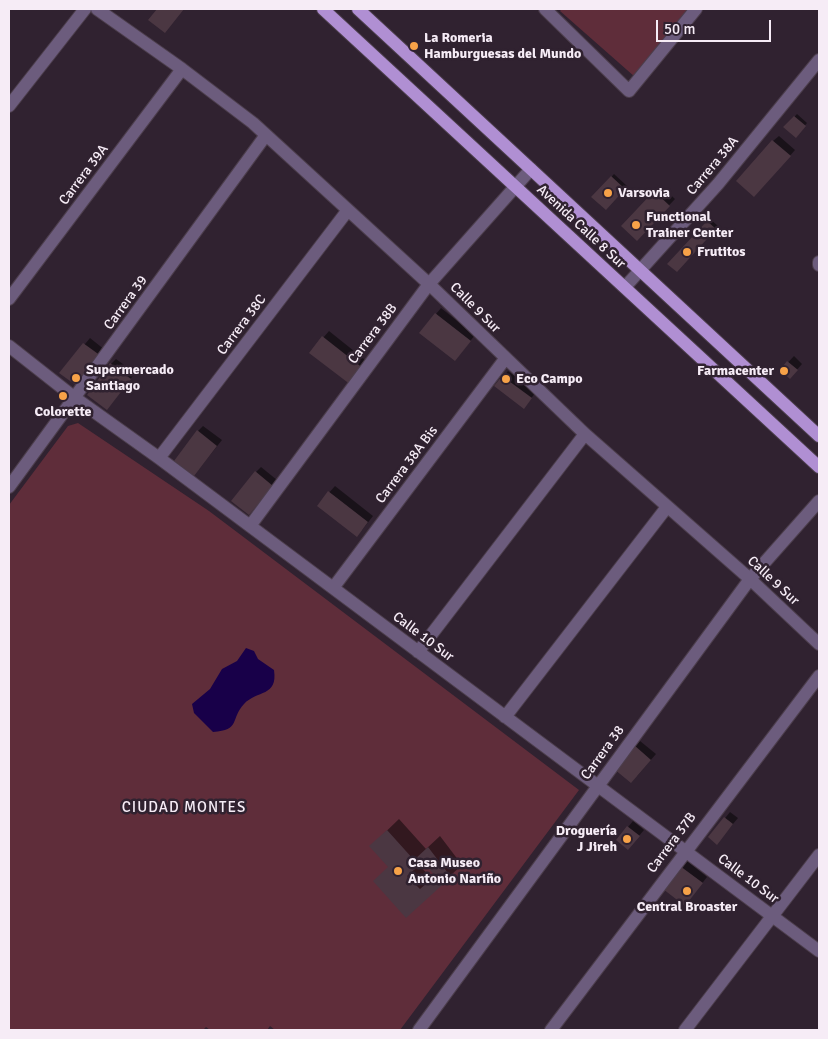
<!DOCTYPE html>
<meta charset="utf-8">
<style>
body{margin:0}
#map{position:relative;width:828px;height:1039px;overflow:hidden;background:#302230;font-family:Signika,sans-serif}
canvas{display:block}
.frame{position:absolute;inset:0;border:10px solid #f6ecf6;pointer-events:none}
.scale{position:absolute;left:656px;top:20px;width:115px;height:22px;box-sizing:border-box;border:2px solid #f6ecf6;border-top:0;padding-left:6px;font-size:15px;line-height:18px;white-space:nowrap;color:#f6ecf6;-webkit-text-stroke:4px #302230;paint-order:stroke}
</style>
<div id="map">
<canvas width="828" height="1039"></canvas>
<div class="frame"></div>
<div class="scale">50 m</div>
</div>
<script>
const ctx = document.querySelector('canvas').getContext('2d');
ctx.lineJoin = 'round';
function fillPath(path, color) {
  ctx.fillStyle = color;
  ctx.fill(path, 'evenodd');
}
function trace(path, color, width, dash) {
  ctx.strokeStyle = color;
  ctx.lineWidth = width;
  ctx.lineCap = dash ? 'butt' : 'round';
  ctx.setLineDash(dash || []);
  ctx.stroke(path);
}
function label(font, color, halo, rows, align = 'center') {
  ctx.font = font + ' Signika,sans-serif';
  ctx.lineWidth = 5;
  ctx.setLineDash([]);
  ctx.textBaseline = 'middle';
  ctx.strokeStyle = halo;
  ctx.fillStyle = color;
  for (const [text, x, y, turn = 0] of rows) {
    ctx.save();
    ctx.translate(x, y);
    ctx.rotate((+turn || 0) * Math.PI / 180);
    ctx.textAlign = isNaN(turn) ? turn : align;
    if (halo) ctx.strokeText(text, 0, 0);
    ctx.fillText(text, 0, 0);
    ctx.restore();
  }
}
const green = new Path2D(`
 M562 9H688L635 77 560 11Z
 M78 423 209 511 579 790 400 1030H275L270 1026 267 1030H210L206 1027 203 1030H9V505L68 426Z`);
const water = new Path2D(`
 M246 648 254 651 258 659 274 670C278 697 257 690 244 704 230 719 241 730 213 732L194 713 192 704 210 689 222 669 237 661Z`);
const shadow = new Path2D(`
 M797 114 807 123 796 136 785 127Z
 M779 136 795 150 760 190 773 141Z
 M614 174 627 186 606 208 593 197Z
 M661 186 675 199 637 239 623 226Z
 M710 219 718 226 682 264 669 263Z
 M441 308 475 335 460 354 436 314Z
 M329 331 369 363 357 378 311 352Z
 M90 338 105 350 77 385 61 373Z
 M794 356 802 364 795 372 781 370Z
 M116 359 135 373 112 403 111 364Z
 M508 371 536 392 529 401 503 377Z
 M203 426 222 440 199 469 198 431Z
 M261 467 277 480 248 514 256 472Z
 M335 486 373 516 362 530 318 505Z
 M640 741 656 754 637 776 635 746Z
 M730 812 738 818 717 843 710 837Z
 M399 819 426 849 440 836 462 865 406 916 389 867 371 846ZM423 860 436 875 432 879 418 864Z
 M633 821 644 830 628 849V827Z
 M687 861 707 877 690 899 681 867Z`);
const building = new Path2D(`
 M157 9H184L165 33 148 20Z
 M794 116 806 126 796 138 783 127Z
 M772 140 791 156 754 197 736 181Z
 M611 176 625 189 606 210 591 197Z
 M654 191 670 206 637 241 621 226Z
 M707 221 716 229 677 272 667 264Z
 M435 313 471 341 455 361 419 333Z
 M322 336 364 369 351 385 309 353Z
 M83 343 101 356 77 386 59 373Z
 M787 361 798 370 790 379 780 370Z
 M110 363 131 379 107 410 87 395Z
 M502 376 532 398 524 409 494 386Z
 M197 430 217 446 194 476 174 461Z
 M255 471 273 486 249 515 231 501Z
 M328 491 368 522 357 537 317 506Z
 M634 745 651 760 631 783 614 769Z
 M724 817 733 824 717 845 708 837Z
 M627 826 640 836 628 850 616 840Z
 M387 830 414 860 428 847 451 877 406 918 373 881 388 867 369 846ZM423 862 435 876 420 889 407 876Z
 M680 866 703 883 685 906 663 889Z`);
const minor = new Path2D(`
 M97 9 182 69 253 123 429 284 585 434 750 579 819 644
 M545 9 629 91 696 9
 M9 106 85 9
 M819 262V265
 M625 287 718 184 819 60
 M9 299 182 69
 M9 346 75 398 159 458 819 951
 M159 458 348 210
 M9 487 266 135
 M250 526 429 284 531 169
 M333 588 505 359
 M418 652 585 434
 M505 717 667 507
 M419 1030 750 579 819 501
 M551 1030 819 676
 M685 1030 819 855`);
const major = new Path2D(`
 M323 9 819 467
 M358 9 819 436`);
const markers = [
 [414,46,5,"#f7a248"],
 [608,193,5,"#f7a248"],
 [636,225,5,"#f7a248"],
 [687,252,5,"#f7a248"],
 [784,371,5,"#f7a248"],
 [76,378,5,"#f7a248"],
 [506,379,5,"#f7a248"],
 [63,396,5,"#f7a248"],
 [627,839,5,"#f7a248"],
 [398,871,5,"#f7a248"],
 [687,891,5,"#f7a248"]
];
const poiNames = [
 ["La Romeria",424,38],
 ["Hamburguesas del Mundo",424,54],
 ["Varsovia",618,193],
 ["Functional",646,217],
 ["Trainer Center",646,233],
 ["Frutitos",697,252],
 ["Supermercado",86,370],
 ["Santiago",86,386],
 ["Farmacenter",774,371,"right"],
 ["Eco Campo",516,379],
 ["Colorette",63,412,"center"],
 ["Droguería",617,831,"right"],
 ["J Jireh",617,847,"right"],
 ["Casa Museo",408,863],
 ["Antonio Nariño",408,879],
 ["Central Broaster",687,907,"center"]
];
const streetNames = [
 ["Carrera 38A",713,166,-50],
 ["Carrera 39A",84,175,-53],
 ["Avenida Calle 8 Sur",581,227,43],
 ["Carrera 39",126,303,-54],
 ["Calle 9 Sur",475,308,45],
 ["Carrera 38C",242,325,-53],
 ["Carrera 38B",373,334,-53],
 ["Carrera 38A Bis",407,465,-53],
 ["Calle 9 Sur",773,581,43],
 ["Calle 10 Sur",423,637,37],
 ["Carrera 38",603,753,-54],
 ["Carrera 37B",672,843,-53],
 ["Calle 10 Sur",748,879,37]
];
const neighbourhoodNames = [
 ["CIUDAD MONTES",184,808]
];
fillPath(green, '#5f2d3a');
fillPath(water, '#180049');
fillPath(shadow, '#0007');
fillPath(building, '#4b3742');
trace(minor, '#4c3e4c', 14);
trace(major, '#4c3e4c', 14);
trace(minor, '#6c5c7d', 12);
trace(major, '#b08fd3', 12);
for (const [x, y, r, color] of markers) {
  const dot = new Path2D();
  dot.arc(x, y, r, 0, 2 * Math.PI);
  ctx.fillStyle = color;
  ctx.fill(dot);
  trace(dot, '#302230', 2);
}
label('bold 14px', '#f6ecf6', '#302230', poiNames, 'left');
label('14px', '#f6ecf6', '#302230', streetNames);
ctx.letterSpacing = '1px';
label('15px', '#f6ecf6', '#302230', neighbourhoodNames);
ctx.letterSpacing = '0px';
</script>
